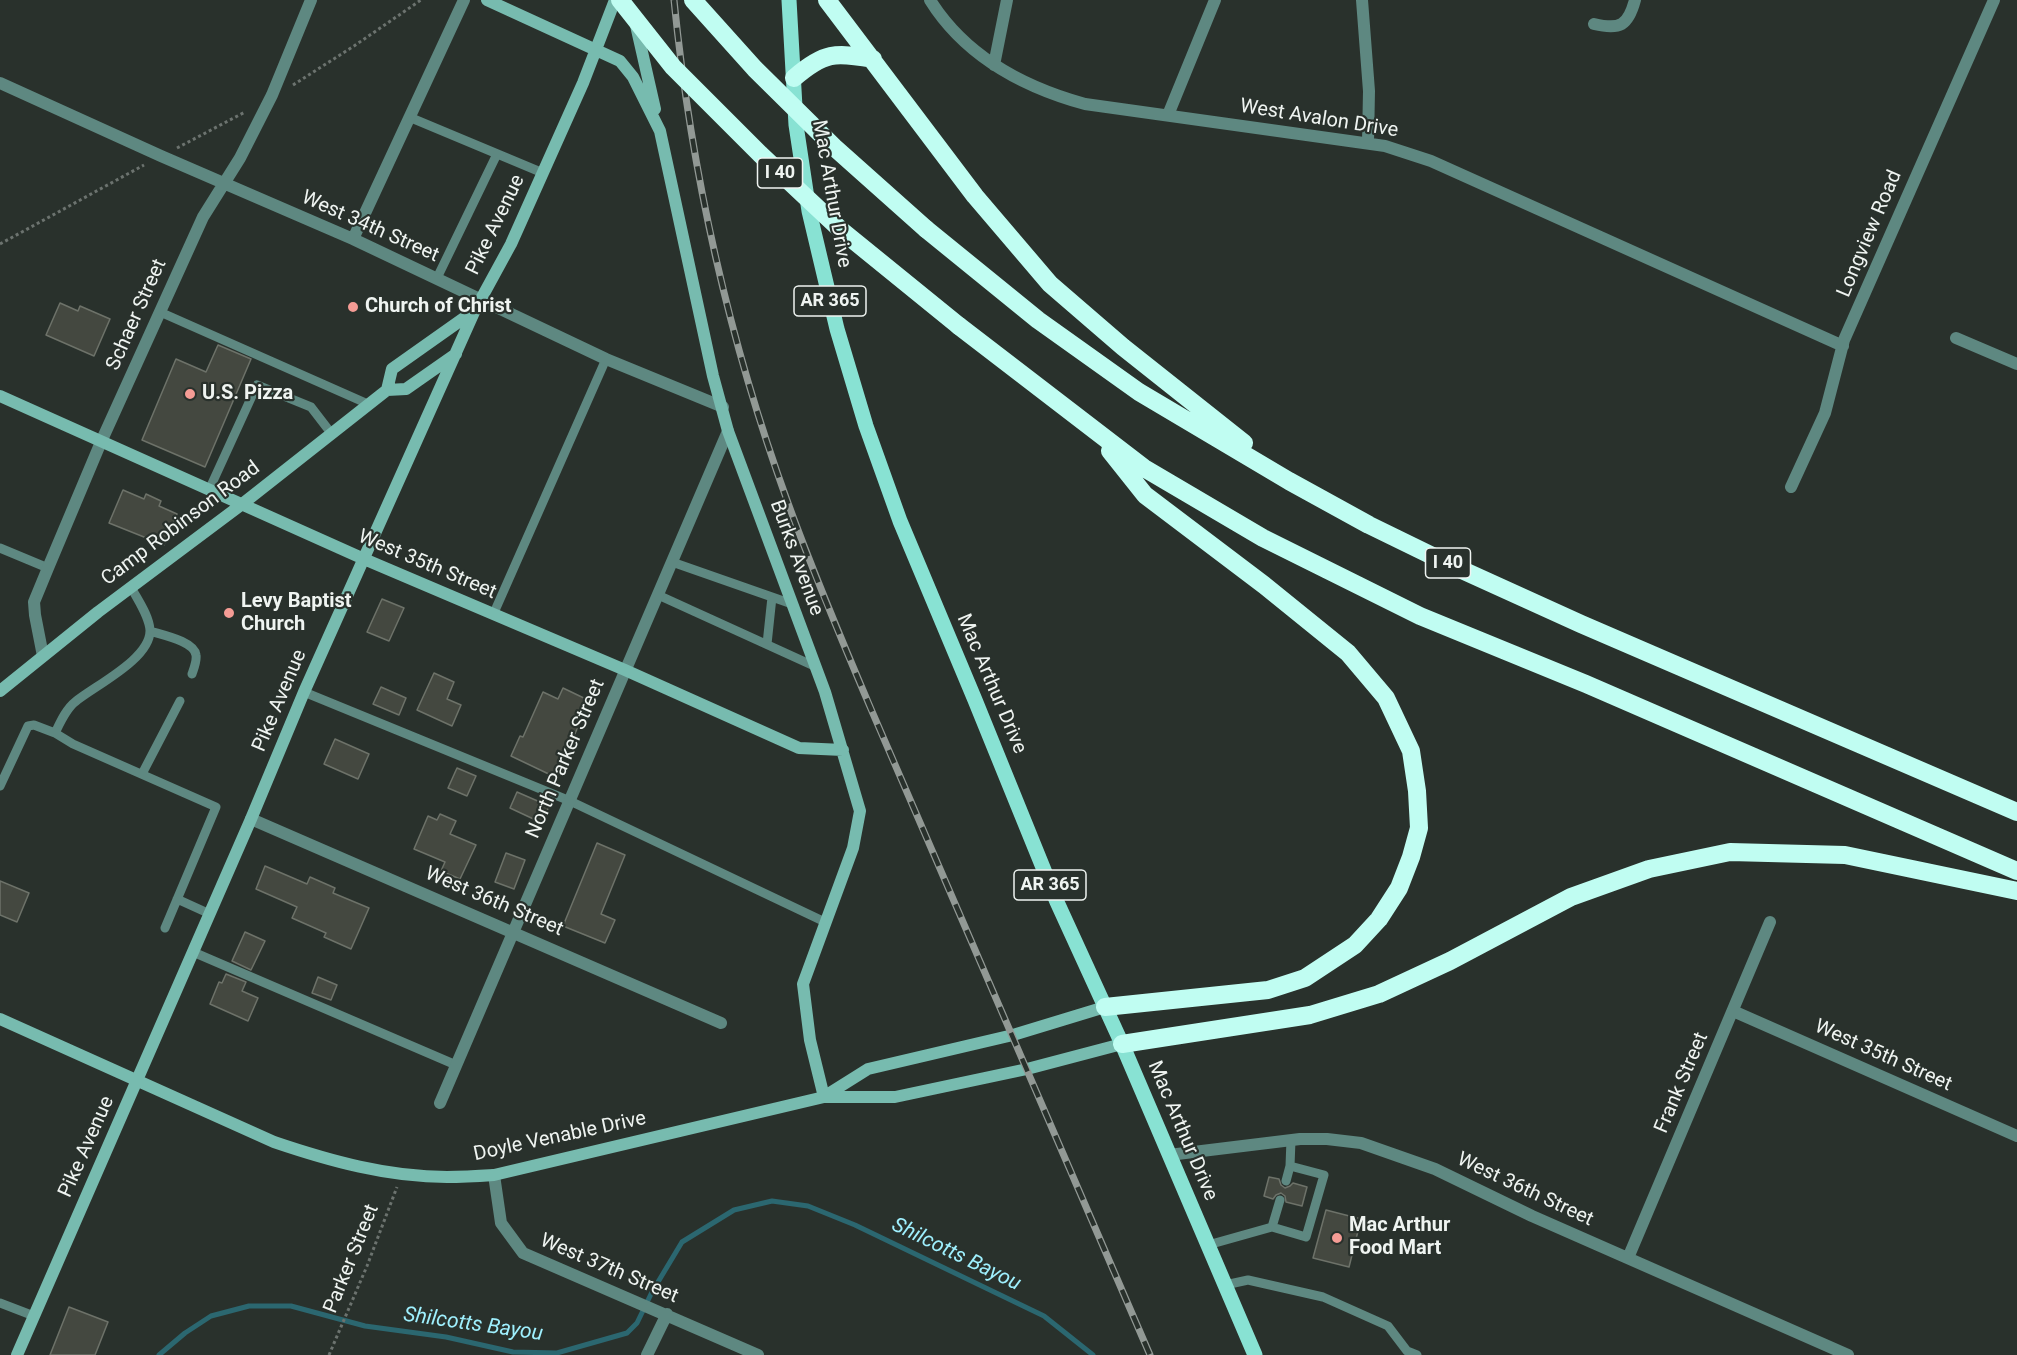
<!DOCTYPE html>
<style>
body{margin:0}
canvas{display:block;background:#29312c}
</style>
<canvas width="2017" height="1355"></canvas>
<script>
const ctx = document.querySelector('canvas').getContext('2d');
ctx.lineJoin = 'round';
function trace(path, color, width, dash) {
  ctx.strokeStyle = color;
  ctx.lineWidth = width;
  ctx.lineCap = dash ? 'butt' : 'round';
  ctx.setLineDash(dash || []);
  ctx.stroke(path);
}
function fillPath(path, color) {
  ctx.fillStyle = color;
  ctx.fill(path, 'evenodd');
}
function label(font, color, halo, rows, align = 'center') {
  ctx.font = font + ' Roboto,sans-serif';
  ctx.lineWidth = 4.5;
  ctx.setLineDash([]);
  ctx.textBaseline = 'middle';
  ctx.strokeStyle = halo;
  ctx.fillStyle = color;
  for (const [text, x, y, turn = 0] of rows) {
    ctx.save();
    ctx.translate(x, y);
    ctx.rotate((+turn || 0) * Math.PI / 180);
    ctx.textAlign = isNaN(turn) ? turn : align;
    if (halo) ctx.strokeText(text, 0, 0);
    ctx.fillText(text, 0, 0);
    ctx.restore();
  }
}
const stream = new Path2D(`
 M159 1355 185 1333 211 1316 249 1306H291L365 1326 446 1337 513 1352 557 1353 627 1333 637 1323 652 1292 682 1242 734 1210 772 1201 808 1206 855 1225 1044 1316 1093 1355`);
const building = new Path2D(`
 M60 303 78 311 80 306 110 319 94 356 46 335Z
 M218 345 251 359 205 467 142 440 176 359 206 372Z
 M123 490 144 499 146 494 161 501 159 506 177 514 164 545 109 523Z
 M382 599 404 608 389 641 367 632Z
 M434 673 454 682 447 699 461 705 452 726 417 710Z
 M381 687 406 698 399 715 373 704Z
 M563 688 590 701 555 777 511 756 520 736 523 737 543 692 558 699Z
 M335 739 369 754 358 779 324 764Z
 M457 768 476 776 467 796 448 788Z
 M517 792 549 806 542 823 510 808Z
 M440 814 456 821 450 834 476 845 460 879 441 871 445 862 414 849 428 816 437 820Z
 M597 843 625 855 601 914 615 920 605 943 563 926Z
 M506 853 525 860 514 889 495 882Z
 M265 866 307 884 310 877 335 888 333 893 369 908 351 949 324 937 326 933 292 918 297 907 256 889Z
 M0 881 29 893 17 922 0 915Z
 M245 932 265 941 251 970 232 961Z
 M226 974 246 982 242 991 258 998 248 1021 210 1004 219 982 222 983Z
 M318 977 337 985 331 1000 312 993Z
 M1269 1177 1279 1179 1281 1185 1285 1188 1290 1186 1293 1183 1307 1187 1302 1206 1286 1202 1285 1196 1281 1193 1276 1195 1273 1199 1264 1196Z
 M1326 1210 1361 1219 1349 1267 1313 1258Z
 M69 1307 108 1322 95 1355H50Z`);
const path = new Path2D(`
 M293 85 354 46 421 0
 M177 148 245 112
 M0 244 144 165
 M329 1355 367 1266 397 1187`);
const lane = new Path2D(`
 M409 117 543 173
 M437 278 497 154
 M160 312 368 404
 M209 490 257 385 311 407 331 433
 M0 548 48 568
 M672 562 792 604
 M131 587C137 599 149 615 150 630 151 659 94 686 75 702 66 709 60 723 55 733L73 744 216 807 165 928
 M658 595 814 666
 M493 615 606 359
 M150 631C162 635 194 641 196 655 197 661 194 668 192 674
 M767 644 772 597
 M304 692 570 801 825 922
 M142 774 180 701
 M0 786 28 726 34 725 55 733
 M177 899 210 914
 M193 952 456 1065
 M1286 1181 1290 1166
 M1272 1227 1280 1200
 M1208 1245 1272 1227 1306 1237 1324 1175 1290 1166 1291 1140
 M1225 1285 1248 1280 1323 1297 1388 1326 1407 1351 1417 1355
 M0 1303 34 1316`);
const street = new Path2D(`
 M930 0C965 56 1023 87 1085 104L1385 146 1431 161 1843 346
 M1362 0 1369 91 1368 142
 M1594 24C1620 30 1628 26 1635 0
 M994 65 1007 0
 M0 83 161 156 353 239 606 359 723 407
 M1168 115 1215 0
 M353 239 464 0
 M1956 338 2017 364
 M1791 487 1825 413 1844 340 1994 0
 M43 656 35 615 34 602 48 568 101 442 203 217 240 158 272 95 311 0
 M251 819 721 1023
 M1733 1011 2017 1136
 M440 1103 728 431
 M1169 1155 1300 1139H1327L1361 1143 1435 1169 1532 1216 1848 1355
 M494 1175 501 1223 523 1253 758 1355
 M1628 1258 1770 922
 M647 1355 667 1314`);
const secondary = new Path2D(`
 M487 0 620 61 633 77 660 131 713 376 728 431 825 692 860 811 853 848 803 984 810 1040 824 1097
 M635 21 655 109
 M387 390 392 369 474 311
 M0 396 364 559 625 670 799 748 843 750
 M0 691 98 612 241 505 387 390 406 389 456 354
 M0 1019 274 1142C330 1161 388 1177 447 1177 463 1177 479 1176 494 1175L824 1097H895L1027 1069 1122 1044
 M825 1096 868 1069 1013 1035 1105 1007
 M17 1355 251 819 304 692 475 310 511 244 583 83 615 0`);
const primary = new Path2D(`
 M789 0 796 125 809 211 837 329 866 426 900 521 975 700 1057 902 1122 1044 1255 1355`);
const highway = new Path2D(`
 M827 0 975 196 1050 284 1123 347 1244 443
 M794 78C824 52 835 52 873 59
 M926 229 1038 320 1139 392 1289 481 1369 525 1451 565 1581 624 2017 812
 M959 326 1144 468 1263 538 1420 616 1586 684 2017 871
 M1105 1007 1268 990 1305 978 1355 945 1379 919 1399 888 1411 857 1419 828 1417 791 1411 751 1386 698 1348 653 1264 585 1145 495 1110 451
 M1122 1044 1310 1015 1379 994 1450 961 1571 897 1649 869 1730 852 1845 855 2017 891`);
const rail = new Path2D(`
 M674 0C691 171 729 341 788 503 813 572 842 641 871 709L1150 1355`);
const highwayBridge = new Path2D(`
 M620 0 673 67 760 154 842 231 959 326
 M693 0 755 69 834 147 926 229`);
const markers = [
 [353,307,6,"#f59c95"],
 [190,394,6,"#f59c95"],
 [229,613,6,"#f59c95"],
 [1337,1238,6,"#f59c95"]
];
const shields = [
 [780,173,45],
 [830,301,72],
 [1448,563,45],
 [1050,885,72]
];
const shieldNames = [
 ["I 40",780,173],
 ["AR 365",830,301],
 ["I 40",1448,563],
 ["AR 365",1050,885]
];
const streetNames = [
 ["West Avalon Drive",1319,119,9],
 ["Mac Arthur Drive",831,194,80],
 ["Pike Avenue",496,225,-64],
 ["West 34th Street",370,227,24],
 ["Longview Road",1870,234,-67],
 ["Schaer Street",137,315,-66],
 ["Camp Robinson Road",181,524,-37],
 ["Burks Avenue",796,558,70],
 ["West 35th Street",427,565,23],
 ["Mac Arthur Drive",991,684,67],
 ["Pike Avenue",280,701,-67],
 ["North Parker Street",566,759,-67],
 ["West 36th Street",494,902,23],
 ["West 35th Street",1883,1056,24],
 ["Frank Street",1682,1083,-67],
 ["Mac Arthur Drive",1182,1131,67],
 ["Doyle Venable Drive",560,1137,-12],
 ["Pike Avenue",87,1147,-66],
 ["West 36th Street",1525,1190,25],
 ["Parker Street",352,1259,-68],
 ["West 37th Street",609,1269,23]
];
const poiNames = [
 ["Church of Christ",365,307],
 ["U.S. Pizza",202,394],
 ["Levy Baptist",241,602],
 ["Church",241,625],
 ["Mac Arthur",1349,1226],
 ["Food Mart",1349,1249]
];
const waterNames = [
 ["Shilcotts Bayou",956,1255,26],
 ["Shilcotts Bayou",473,1325,8]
];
trace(stream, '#2b6770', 5);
fillPath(building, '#444840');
trace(building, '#6d7269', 1.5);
trace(path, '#6c736f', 3, [3, 3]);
trace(lane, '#5e8881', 9);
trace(street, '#5e8881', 12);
trace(secondary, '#77bbaf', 12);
trace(primary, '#88e2d3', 15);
trace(highway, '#c0fdf2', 18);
trace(rail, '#929995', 7);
trace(rail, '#29312c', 4.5, [14]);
trace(highwayBridge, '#c0fdf2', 18);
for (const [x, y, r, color] of markers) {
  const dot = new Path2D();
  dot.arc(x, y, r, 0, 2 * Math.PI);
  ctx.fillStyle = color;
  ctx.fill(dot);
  trace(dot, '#29312c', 2);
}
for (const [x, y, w] of shields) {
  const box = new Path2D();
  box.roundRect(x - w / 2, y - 15, w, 30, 4.5);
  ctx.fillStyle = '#29312c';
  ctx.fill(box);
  trace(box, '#eff4f1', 1.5);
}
label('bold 18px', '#eff4f1', null, shieldNames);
label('20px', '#eff4f1', '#29312c', streetNames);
label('bold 20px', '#eff4f1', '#29312c', poiNames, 'left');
label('italic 21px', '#9ff0fe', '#29312c', waterNames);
</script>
